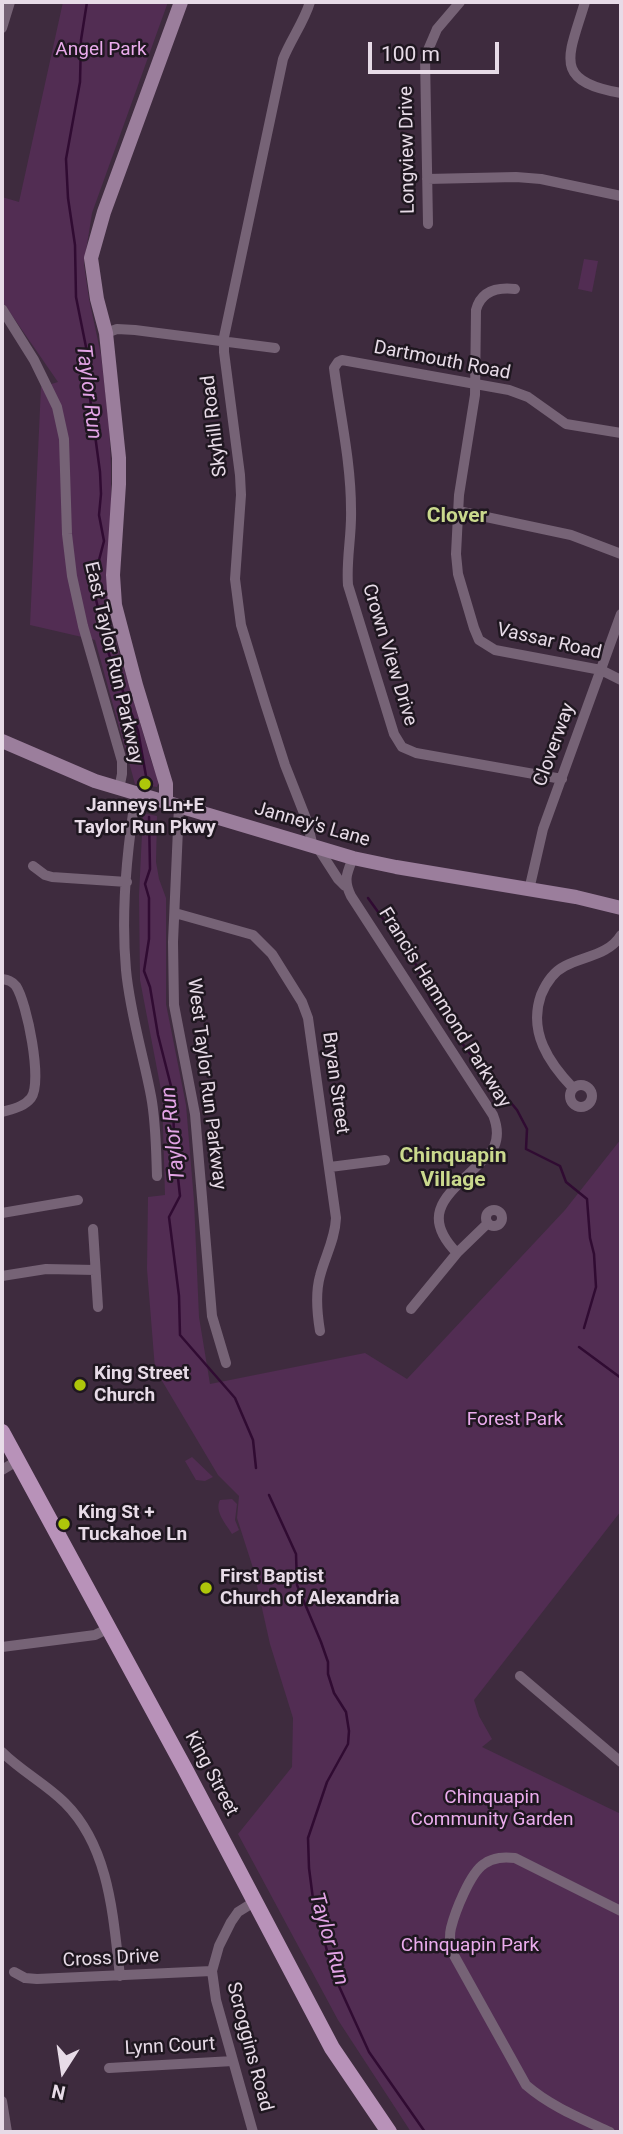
<!DOCTYPE html>
<style>
body{margin:0}
#map{position:relative;width:623px;height:2134px;overflow:hidden;background:#3e2b3e;font-family:Roboto,sans-serif}
canvas{display:block}
.frame{position:absolute;inset:0;border:4px solid #e7dbe7;pointer-events:none}
.north{position:absolute;left:28px;top:2036px;width:70px;height:70px;-webkit-text-stroke:5px #1f1720;paint-order:stroke;rotate:192deg;font-size:19px;font-weight:700;line-height:28px;text-align:center;color:#e7dbe7}
.north::after{content:'';display:block;margin:auto;width:24px;height:32px;background:#e7dbe7;clip-path:polygon(50% 0,100% 100%,50% 72%,0 100%)}
.scale{position:absolute;left:368px;top:42px;width:131px;height:32px;box-sizing:border-box;border:4px solid #e7dbe7;border-top:0;padding-left:9px;font-size:21px;line-height:24px;white-space:nowrap;color:#e7dbe7;-webkit-text-stroke:5px #1f1720;paint-order:stroke}
</style>
<div id="map">
<canvas width="623" height="2134"></canvas>
<div class="frame"></div>
<div class="north">N</div>
<div class="scale">100 m</div>
</div>
<script>
const ctx = document.querySelector('canvas').getContext('2d');
ctx.lineJoin = 'round';
function fillPath(path, color) {
  ctx.fillStyle = color;
  ctx.fill(path, 'evenodd');
}
function trace(path, color, width, dash) {
  ctx.strokeStyle = color;
  ctx.lineWidth = width;
  ctx.lineCap = dash ? 'butt' : 'round';
  ctx.setLineDash(dash || []);
  ctx.stroke(path);
}
function label(font, color, halo, rows, align = 'center') {
  ctx.font = font + ' Roboto,sans-serif';
  ctx.lineWidth = 5;
  ctx.setLineDash([]);
  ctx.textBaseline = 'middle';
  ctx.strokeStyle = halo;
  ctx.fillStyle = color;
  for (const [text, x, y, turn = 0] of rows) {
    ctx.save();
    ctx.translate(x, y);
    ctx.rotate((+turn || 0) * Math.PI / 180);
    ctx.textAlign = isNaN(turn) ? turn : align;
    if (halo) ctx.strokeText(text, 0, 0);
    ctx.fillText(text, 0, 0);
    ctx.restore();
  }
}
const green = new Path2D(`
 M63 2H168L92 213 84 264 89 299 101 355 109 425 111 465V514L107 582 110 621 151 760 159 782 157 787 135 784 95 640 30 625 41 387 58 382 2 301V197L19 202Z
 M584 259 598 261 592 292 578 289Z
 M143 813 157 816 156 862 159 879 166 898V1004L186 1105 194 1201 199 1317 210 1384 365 1353 407 1379 565 1210 621 1139V1511L474 1700 479 1716 492 1739 482 1747 621 1814V2132H411L338 2020 238 1834 292 1767 293 1718 270 1644 253 1568 237 1518 239 1496 218 1475 155 1369 147 1269 148 1197 165 1195 162 1095 140 980 139 896Z
 M192 1457 213 1477 205 1481 196 1480 185 1461Z
 M232 1499 237 1504 235 1520 239 1530 232 1534C226 1524 214 1511 220 1500Z`);
const stream = new Path2D(`
 M87 2 81 40 80 82 66 159 68 198 75 245 76 297 88 357V383L100 472 101 494 99 515 104 541 98 564 95 595 100 617 101 633 138 731 146 776
 M149 817 150 869 145 884 149 898V939L144 971 150 987 158 1035 173 1094 174 1141 180 1196 169 1217 179 1296 180 1335 235 1398 253 1440 256 1468
 M368 898 417 966 431 1000 467 1050 517 1110 527 1129 526 1149 560 1166 566 1182 587 1199 590 1238 594 1254 596 1287 584 1328
 M579 1347 621 1378
 M269 1495 296 1554 297 1585 321 1642 328 1662V1674L334 1693 346 1712 349 1731 348 1744 327 1782 308 1838 309 1868 313 1899 333 1973 369 2052 425 2132`);
const street = new Path2D(`
 M310 2C304 22 291 39 283 59L224 337V352L240 475 241 495 235 579 241 625 265 703 285 765 307 821 313 847
 M585 2C569 56 551 81 621 93
 M2 28 10 2
 M427 179 516 177 541 179 621 196
 M428 224 425 57 437 29 460 2
 M515 289C497 287 481 291 476 310L475 395 459 495 456 554 458 574 474 628 479 640 495 650 601 670 621 680
 M2 309 34 360 57 407 64 439 67 534 72 576 83 626 122 761V774L119 789
 M106 333 117 329 135 330 275 348
 M458 511 571 535 621 554
 M562 779 416 753 402 747 394 734 348 585C346 559 352 535 351 509 351 462 340 415 334 368L338 362 342 360 509 390 528 397 566 424 621 433
 M136 794C127 849 121 915 126 970 130 1013 143 1054 151 1096 156 1122 156 1149 157 1176
 M179 806 173 942 174 1005 195 1114 212 1316 226 1363
 M318 848 338 879 345 886
 M353 858C347 873 343 880 351 896L493 1115C497 1125 499 1136 494 1147 491 1153 484 1159 479 1164 449 1194 418 1213 457 1253
 M33 866 45 875 52 877 127 882
 M529 890 543 829 621 614
 M175 913 253 935 272 954 302 1002 308 1018 336 1218C335 1240 325 1256 320 1276 315 1294 317 1313 320 1331
 M2 979C8 980 12 981 16 986 27 1003 43 1082 31 1098 24 1107 12 1109 2 1112
 M570 1096a11 11 0 1 1 22 0a11 11 0 1 1-22 0Z
 M573 1088C549 1063 528 1032 541 995 546 983 553 972 565 966 584 956 609 955 621 935
 M330 1167 385 1160
 M486 1218a8 8 0 1 1 16 0a8 8 0 1 1-16 0Z
 M2 1213 78 1200
 M93 1229 98 1307
 M2 1276 46 1269 95 1270
 M411 1309 457 1253 488 1223
 M2 1470 17 1461
 M2 1647 95 1635 109 1628
 M520 1676 621 1762
 M2 1752C21 1771 46 1784 65 1803 110 1848 113 1917 120 1976
 M14 1972 25 1978 37 1979 212 1971
 M109 2068 233 2061
 M2 2101 7 2132
 M253 2132 216 2000 212 1971 219 1946 231 1922 238 1912 254 1902
 M610 2132C580 2118 550 2106 526 2085L451 1950C450 1942 449 1936 451 1928 455 1912 470 1873 484 1864 494 1857 504 1857 515 1858L621 1911`);
const secondary = new Path2D(`
 M2 741 95 781 353 858 396 867 576 897 621 908
 M166 803V784L136 685 115 605 113 575 119 484V458L106 333 97 299 91 258 104 212 181 2`);
const primary = new Path2D(`
 M2 1432 185 1769 332 2048 389 2132`);
const markers = [
 [145,784,7,"#aec60a"],
 [80,1385,7,"#aec60a"],
 [64,1524,7,"#aec60a"],
 [206,1588,7,"#aec60a"]
];
const parkNames = [
 ["Angel Park",101,50],
 ["Forest Park",515,1420],
 ["Chinquapin",492,1798],
 ["Community Garden",492,1820],
 ["Chinquapin Park",470,1946]
];
const streetNames = [
 ["Longview Drive",408,150,-91],
 ["Dartmouth Road",442,361,11],
 ["Skyhill Road",215,426,-97],
 ["Vassar Road",549,642,13],
 ["Crown View Drive",389,655,73],
 ["East Taylor Run Parkway",113,663,77],
 ["Cloverway",555,745,-70],
 ["Janney's Lane",312,825,16],
 ["Francis Hammond Parkway",444,1008,58],
 ["Bryan Street",335,1083,82],
 ["West Taylor Run Parkway",206,1084,83],
 ["King Street",211,1774,62],
 ["Cross Drive",111,1959,-3],
 ["Lynn Court",170,2047,-3],
 ["Scroggins Road",249,2047,75]
];
const poiNames = [
 ["Janneys Ln+E",145,806,"center"],
 ["Taylor Run Pkwy",145,828,"center"],
 ["King Street",94,1374],
 ["Church",94,1396],
 ["King St +",78,1513],
 ["Tuckahoe Ln",78,1535],
 ["First Baptist",220,1577],
 ["Church of Alexandria",220,1599]
];
const waterNames = [
 ["Taylor Run",88,392,83],
 ["Taylor Run",174,1134,-96],
 ["Taylor Run",328,1939,74]
];
const neighbourhoodNames = [
 ["Clover",457,517],
 ["Chinquapin",453,1157],
 ["Village",453,1181]
];
fillPath(green, '#522d53');
trace(stream, '#300b32', 2.5);
trace(street, '#766376', 10);
trace(secondary, '#9b7e9c', 14);
trace(primary, '#b892b9', 16);
for (const [x, y, r, color] of markers) {
  const dot = new Path2D();
  dot.arc(x, y, r, 0, 2 * Math.PI);
  ctx.fillStyle = color;
  ctx.fill(dot);
  trace(dot, '#1f1720', 2.5);
}
label('19px', '#ebaced', '#1f1720', parkNames);
label('19px', '#e7dbe7', '#1f1720', streetNames);
label('bold 19px', '#e7dbe7', '#1f1720', poiNames, 'left');
label('italic 21px', '#e3a4e6', '#1f1720', waterNames);
label('bold 21px', '#cad98d', '#1f1720', neighbourhoodNames);
</script>
